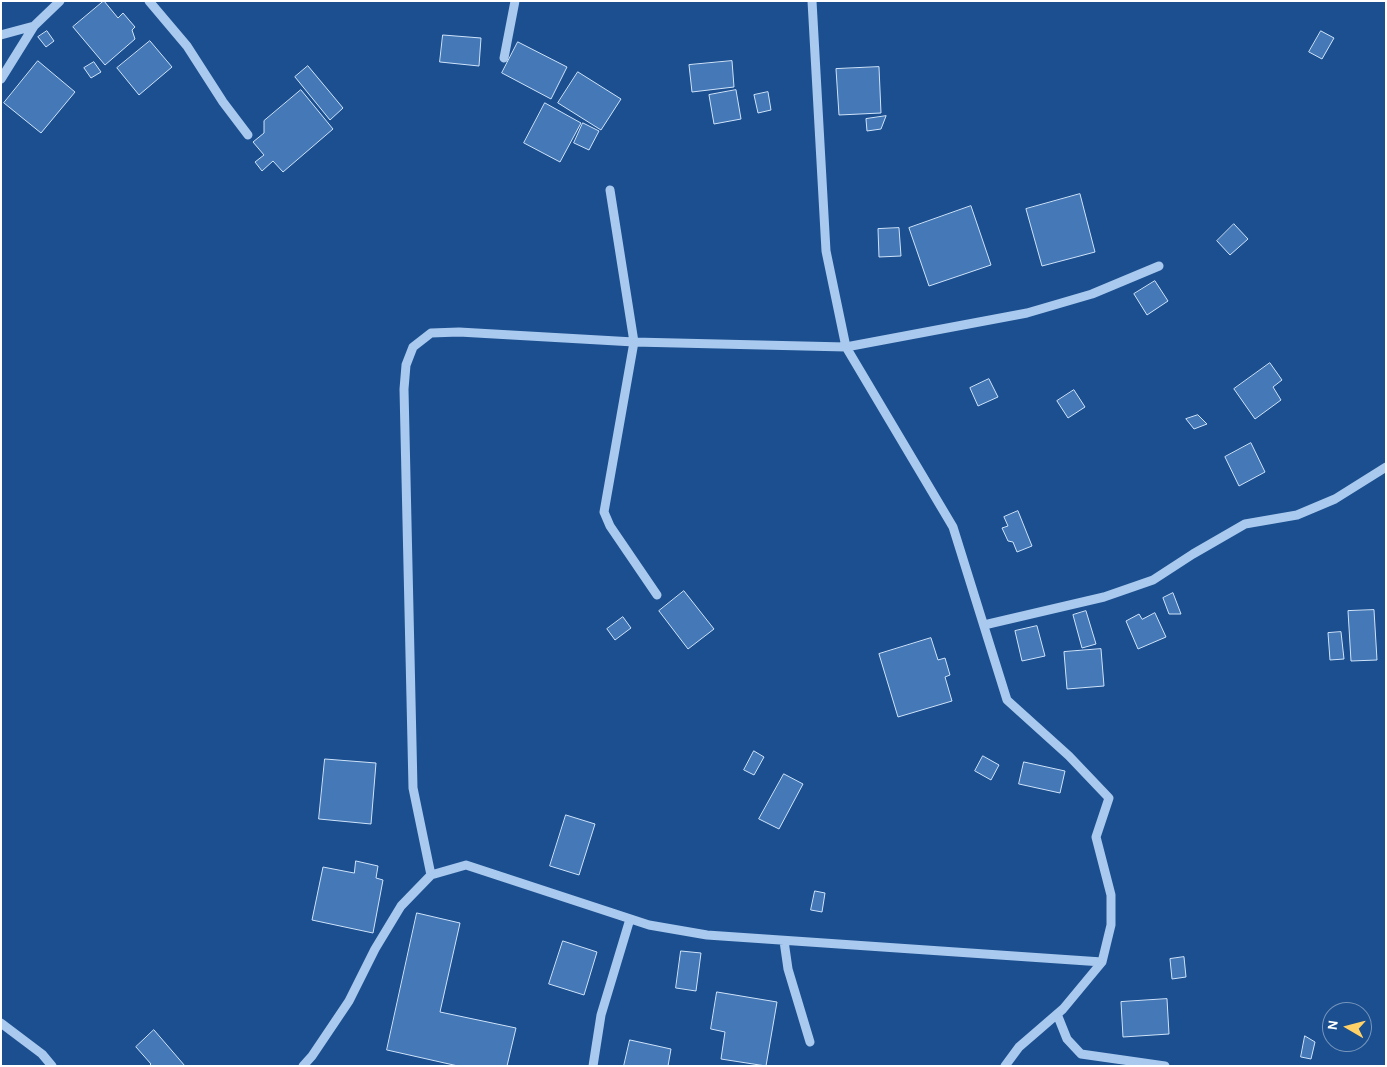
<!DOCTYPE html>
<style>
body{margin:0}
#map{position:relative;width:1387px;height:1067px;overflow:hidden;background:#1b4f8f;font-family:"Alegreya Sans",sans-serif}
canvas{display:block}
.frame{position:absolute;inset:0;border:2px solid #fff;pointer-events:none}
.north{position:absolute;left:1322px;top:1002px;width:50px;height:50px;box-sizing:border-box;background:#1b4f8f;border:1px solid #7695bc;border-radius:50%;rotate:278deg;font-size:14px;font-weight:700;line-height:20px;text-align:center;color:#fff}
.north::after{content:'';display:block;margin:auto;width:18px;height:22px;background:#ffd166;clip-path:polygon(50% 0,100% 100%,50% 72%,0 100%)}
</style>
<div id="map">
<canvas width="1387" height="1067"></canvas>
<div class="frame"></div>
<div class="north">N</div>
</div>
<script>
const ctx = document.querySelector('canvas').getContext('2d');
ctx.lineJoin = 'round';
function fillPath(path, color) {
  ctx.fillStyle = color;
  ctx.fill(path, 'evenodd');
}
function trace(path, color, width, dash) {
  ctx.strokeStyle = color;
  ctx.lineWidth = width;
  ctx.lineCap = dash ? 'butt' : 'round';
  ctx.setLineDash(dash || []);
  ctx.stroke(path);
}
const building = new Path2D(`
 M104 1 118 18 123 13 135 27 132 30 135 39 105 65 73 27Z
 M47 31 54 41 46 47 38 37Z
 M1321 31 1334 38 1322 59 1309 52Z
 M443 35 481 38 479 66 440 62Z
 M150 41 172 67 139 95 117 68Z
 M518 42 567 67 551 99 502 73Z
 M38 61 75 92 41 133 4 103Z
 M732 61 734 87 692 92 689 65Z
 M94 62 101 72 91 78 84 68Z
 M308 66 343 108 330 120 295 77Z
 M879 67 881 113 839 115 836 69Z
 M578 72 621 99 601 130 558 103Z
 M301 90 333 129 283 172 273 161 262 171 255 162 264 155 253 142 264 133V121Z
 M736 90 741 119 714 124 709 95Z
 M768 92 771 110 758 113 754 95Z
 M545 103 581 123 560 162 524 143Z
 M886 116 881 129 867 131 866 119Z
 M583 123 599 131 589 150 574 143Z
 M1080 194 1095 252 1042 266 1026 209Z
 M971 206 991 265 929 286 909 228Z
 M1234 224 1248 239 1230 255 1217 241Z
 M899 228 901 256 879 257 878 229Z
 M1155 281 1168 301 1147 315 1134 294Z
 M1270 363 1282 380 1273 387 1281 400 1255 419 1234 389Z
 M989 379 998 397 978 406 970 388Z
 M1074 390 1085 407 1068 418 1057 401Z
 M1198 415 1207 424 1194 429 1186 419Z
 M1251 443 1265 472 1239 486 1225 457Z
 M1018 511 1032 546 1017 552 1013 542 1008 541 1002 528 1008 526 1004 517Z
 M684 591 714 629 688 649 659 611Z
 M1173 593 1181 614H1169L1163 598Z
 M1374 610 1377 660 1351 661 1348 611Z
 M1086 611 1096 644 1082 648 1073 615Z
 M1155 613 1166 637 1138 649 1126 621 1139 614 1142 619Z
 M623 617 631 628 615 640 607 629Z
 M1037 626 1045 656 1022 661 1015 631Z
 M1341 632 1344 659 1330 660 1328 633Z
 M931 638 938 660 945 658 950 675 945 677 952 701 898 717 879 654Z
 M1101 649 1104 686 1067 689 1064 652Z
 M754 751 764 757 754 775 744 770Z
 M983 756 999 765 991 780 975 771Z
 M325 759 376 763 371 824 319 819Z
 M1024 762 1065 771 1060 793 1019 784Z
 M784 774 803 784 779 829 759 819Z
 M566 815 595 824 579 875 550 866Z
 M356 861 378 866 376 878 383 880 373 933 312 920 323 867 354 873Z
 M815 891 825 893 822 912 811 910Z
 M417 913 460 923 440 1012 516 1028 507 1066H458L387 1050Z
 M563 941 597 952 584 995 549 984Z
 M681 951 701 953 696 991 676 988Z
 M1184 957 1186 977 1172 979 1170 959Z
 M717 992 777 1002 766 1066 721 1059 725 1032 711 1029Z
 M1167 999 1169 1034 1123 1037 1121 1002Z
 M154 1030 185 1066H149L151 1064 136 1047Z
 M1305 1036 1315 1042 1311 1059 1301 1057Z
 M630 1040 671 1049 668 1066H624Z`);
const minor = new Path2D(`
 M149 1 187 46 223 102 248 135
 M812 1 826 251 846 347 953 527 1007 700 1069 756 1109 798 1096 837 1111 895V925L1102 962 1063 1009 1019 1047 1005 1066
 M1 35 34 26
 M504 58 515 1
 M1 79 34 26 60 1
 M610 190 634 342 604 512 610 526 657 595
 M984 625 1104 597 1153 580 1193 554 1245 524 1297 515 1335 499 1386 467
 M431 875 413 788 404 389 406 365 413 347 431 333 459 332 634 342 846 347 1027 313 1092 294 1159 266
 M784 941 788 969 810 1042
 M1057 1014 1067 1039 1081 1054 1165 1066
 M1 1023 42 1054 52 1066
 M303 1066 312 1056 349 1001 375 949 401 906 431 875 466 865 649 925 707 935 1102 962
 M593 1066 601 1015 630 919`);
fillPath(building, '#4478b7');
trace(building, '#cfe3fa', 1);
trace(minor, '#a9c9ee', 9);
</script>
